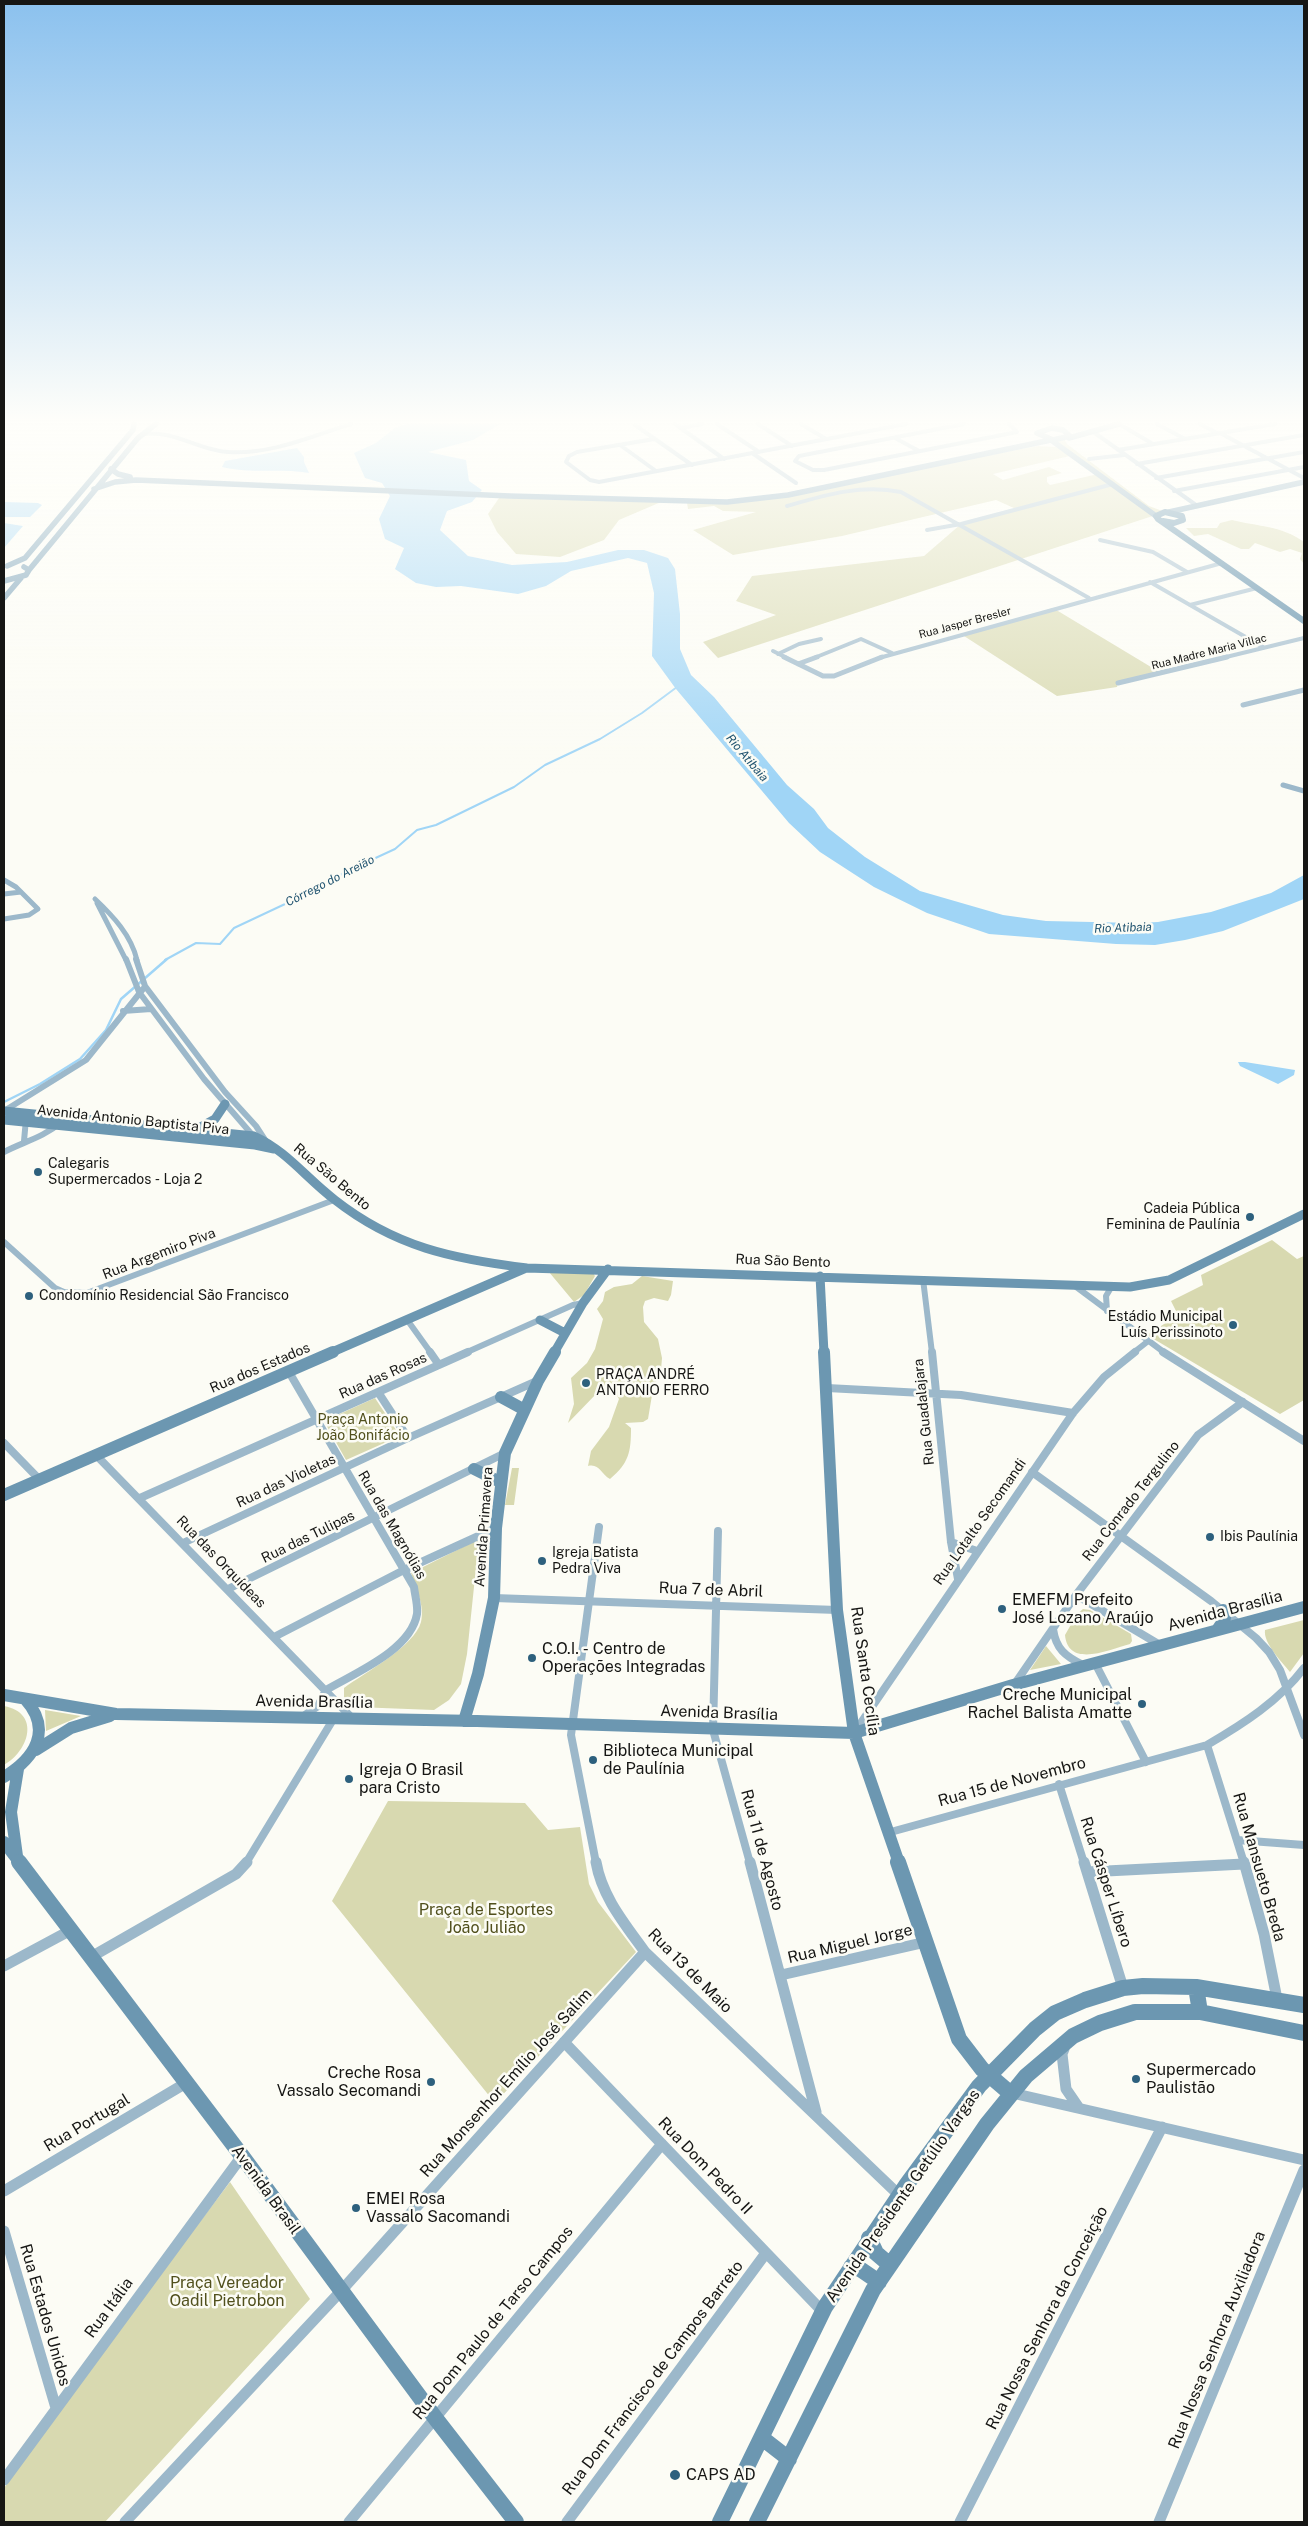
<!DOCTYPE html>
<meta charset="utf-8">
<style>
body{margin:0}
#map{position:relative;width:1308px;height:2526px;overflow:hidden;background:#fcfcf5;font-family:"Public Sans",sans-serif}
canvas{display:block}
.frame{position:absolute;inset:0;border:5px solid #161614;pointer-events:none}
</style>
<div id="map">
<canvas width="1308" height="2526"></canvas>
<div class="frame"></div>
</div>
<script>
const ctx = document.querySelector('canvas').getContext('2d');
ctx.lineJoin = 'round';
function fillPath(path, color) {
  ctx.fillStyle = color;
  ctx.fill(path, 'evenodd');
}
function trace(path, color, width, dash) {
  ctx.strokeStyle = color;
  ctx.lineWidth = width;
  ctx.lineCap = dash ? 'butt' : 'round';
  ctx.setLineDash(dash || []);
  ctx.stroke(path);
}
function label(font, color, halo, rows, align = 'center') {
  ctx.font = font + ' "Public Sans",sans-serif';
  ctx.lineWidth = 5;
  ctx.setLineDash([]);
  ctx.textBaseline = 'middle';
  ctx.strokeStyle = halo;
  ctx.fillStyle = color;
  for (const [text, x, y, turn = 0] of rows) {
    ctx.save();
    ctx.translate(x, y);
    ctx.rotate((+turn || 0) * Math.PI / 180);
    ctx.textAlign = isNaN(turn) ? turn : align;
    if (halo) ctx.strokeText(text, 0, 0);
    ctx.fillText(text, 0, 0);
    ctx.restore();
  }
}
const green = new Path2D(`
 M1048 439H1064L1067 444 1149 506 1165 512 718 658 703 642 776 615 736 601 752 576 924 556 961 524 1016 509 996 500 842 536 733 555 693 530 756 512 723 511 714 506 688 509 687 503 737 502 1038 446 1056 447 1070 456 993 474 1003 480 1049 467 1062 473 1047 477V482L1050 485 1098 474Z
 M499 498 661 502 619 520 604 540 560 557 516 554 497 532 488 514Z
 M1232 520C1256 526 1283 526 1304 542V564L1300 559 1302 553 1290 549 1280 552 1255 543 1249 549H1241L1208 534 1194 536 1186 528H1217L1220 523Z
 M1053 608 1161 673 1118 683 1117 687 1057 696 964 636Z
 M1272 1240 1297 1259 1304 1256V1400L1280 1414 1147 1335 1178 1315 1171 1301 1203 1285 1201 1275Z
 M549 1272 593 1273 595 1276 584 1295 574 1302Z
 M642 1276 673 1281 671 1295 668 1301 654 1298 645 1301 643 1307 644 1322 658 1339 662 1358 661 1370 653 1389 648 1419 643 1422 625 1423 631 1428C631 1452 629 1463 610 1479 601 1474 599 1463 588 1466L591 1451 609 1427 619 1399 612 1388 599 1391 568 1423 574 1404 571 1378 587 1363 595 1349 603 1319 597 1309 603 1301 605 1292 614 1287 632 1284Z
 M375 1398 400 1436 346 1460 324 1421Z
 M512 1468H519L514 1505H505Z
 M479 1539 467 1654 461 1684 449 1700 434 1710 356 1707 344 1697V1688C364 1673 415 1646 421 1622 425 1606 416 1588 411 1573Z
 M1083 1609 1090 1610 1131 1634 1132 1641 1130 1644C1111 1649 1068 1669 1065 1635L1077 1614Z
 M1304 1620V1653L1290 1672C1282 1662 1263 1643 1265 1630Z
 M1046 1646 1061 1664 1030 1670Z
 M4 1706C41 1713 29 1751 4 1765Z
 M45 1710 81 1716 46 1731Z
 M388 1801 525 1803 548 1830 580 1827 589 1884 598 1902 636 1952 495 2103 332 1901Z
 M230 2182 310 2299 105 2522H4V2488L130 2314Z`);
const water = new Path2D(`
 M406 424H500L473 440 428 452 466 460 469 481 482 490 472 502 447 511 440 530 468 556 512 565 567 562 618 550H644L668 558 675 569 680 614V649L691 675 714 697 787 785 814 809 828 828 865 857 920 891 1003 915 1046 921 1138 923 1158 922 1211 912 1271 893 1304 875V899L1223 931 1185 940 1155 945 1116 944 989 934 927 913 874 887 820 852 789 823 676 689 652 656 654 593 647 563 628 558 571 571 546 586 518 594 461 586 436 587 416 583 395 569 404 548 385 539 379 519 390 496 382 483 365 478 354 453 376 443 395 428Z
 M297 448 304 457V462L309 473C280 468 251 474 222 467L225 461Z
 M4 502 38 503 42 505 30 517H4Z
 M4 523 23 526 4 548Z
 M1238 1062H1245L1295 1070 1294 1075 1278 1084 1240 1066Z`);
const streamFar1 = new Path2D(`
 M165 960 196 943 220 944 234 928 334 881 343 873 395 849 417 830 436 825 514 787 545 765 600 739 642 713 677 687`);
const stream = new Path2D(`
 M4 1102 40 1084 80 1059 106 1030 121 999 167 959`);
const streetFar4 = new Path2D(`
 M675 424 724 459
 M717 424 759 452
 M758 424 792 446
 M801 424 826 439
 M964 424 799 456 795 461 813 470H824L1017 432 1009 424
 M1119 424 1153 444
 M1157 424 1185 439
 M1200 424 1217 433
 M635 425 692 465
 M681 428 702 424
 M1092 431 1196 505
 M1220 433 1304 478
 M143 434C175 430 198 450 228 452 270 455 312 436 351 424
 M895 438 919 451
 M654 439 577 452 569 456 566 462 590 480 599 482 906 424
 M620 445 656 471
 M1118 450 1275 424
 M752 453 796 483
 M1089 459 1124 455
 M1137 464 1304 435
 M1156 478 1304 452
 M1174 491 1304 467
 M787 506C825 495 861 484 901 492L1089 598
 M927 530 961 524 1113 484
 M1100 540 1153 552 1187 572
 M1150 582 1263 647
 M1190 605 1257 588
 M773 651 787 658
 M778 654 799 644 821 639
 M814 658 861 639 892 653
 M879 658 1222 563
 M1222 658 1304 638`);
const streetFar3 = new Path2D(`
 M784 657 823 676H834L882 657
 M798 664 817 657
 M1118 683 1227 657
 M1243 705 1304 690
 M1283 785 1304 791
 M4 880 16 887 38 909 29 915 4 919
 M4 894 21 892
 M95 899C113 916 131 935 137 960
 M97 903 126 960`);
const streetFar2 = new Path2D(`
 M126 959 139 992 204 1079 255 1138
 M136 959 145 986 225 1092 256 1126 267 1143
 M123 1011 151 1009
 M4 1111 86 1060 143 989
 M24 1141 26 1119
 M4 1152C23 1142 44 1137 60 1123
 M4 1242 55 1288 64 1292 87 1293 334 1200
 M923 1279 932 1353
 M1075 1286 1165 1353
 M1107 1311 1106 1296 1112 1286
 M408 1321 431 1353
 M465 1353 573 1305 583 1303
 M1133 1353 1147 1342`);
const streetFar1 = new Path2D(`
 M430 1352 439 1365
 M932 1352 951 1542 958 1579
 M1163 1352 1304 1441
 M289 1372 414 1587C415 1596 418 1605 417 1614 411 1650 355 1673 326 1690
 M827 1388 961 1395 1073 1413
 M378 1392 408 1438
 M4 1443 39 1479
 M95 1454 353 1719
 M1032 1472 1211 1601 1256 1638 1269 1652 1280 1670 1304 1735
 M140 1498 468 1352
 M718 1531 713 1730 750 1863
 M951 1542 977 1551
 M183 1543 408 1438 537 1381
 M228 1589 505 1453
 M1076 1595 1160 1645
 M494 1598 837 1610
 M1053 1629C1056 1649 1065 1656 1083 1665
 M274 1637 404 1570 496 1528
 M1095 1663 1146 1762
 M1014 1685 1076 1595 1198 1435 1243 1402
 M305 1715 318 1706 326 1690
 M854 1733 1073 1413 1104 1377 1135 1352
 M1207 1745 1244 1863
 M1059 1784 1084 1863
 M887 1833 1207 1745C1243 1724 1279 1701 1304 1668
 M1237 1840 1304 1845
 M246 1863 334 1718
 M596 1863 571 1735 599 1527`);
const street = new Path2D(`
 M596 1862C602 1897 625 1924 645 1952L899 2195
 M750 1862 816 2112
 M1084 1862 1123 1988
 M1244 1862 1264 1934 1277 1999
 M1087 1872 1244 1864
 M91 1957 236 1874 247 1862
 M4 1966 71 1930
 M781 1975 926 1942
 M564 2042 823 2312
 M1064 2049 1062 2054 1066 2089 1079 2108
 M1012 2093 1304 2160
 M4 2191 186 2083
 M4 2231 56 2408
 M4 2480 242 2156
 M125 2522 341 2291 645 1952
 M349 2522 662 2144
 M567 2522 766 2253
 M960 2522 1162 2127
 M1159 2522 1304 2170`);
const secondaryFar3 = new Path2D(`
 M1052 428 1063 430 1070 436 1053 440 1037 433Z
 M1069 438 1119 424
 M111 469 118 474 130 477
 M94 489 115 482 136 480 510 496 727 502 788 495 1051 440 1156 516
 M1169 512 1304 482
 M7 566 25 558 133 430 134 424
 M29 570 138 438 156 424
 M4 581 26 575 29 570 24 567
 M4 598 21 578`);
const secondaryFar2 = new Path2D(`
 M4 1111 254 1136C287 1151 307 1179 335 1200 395 1247 453 1259 527 1268L1130 1287 1169 1280 1304 1214
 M4 1120 255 1145 274 1149
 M197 1129 215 1119 225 1104
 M820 1276 824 1353
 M540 1320 565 1333
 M330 1353 526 1268
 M554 1353 583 1303 608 1269`);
const secondaryFar1 = new Path2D(`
 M824 1352 837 1610 854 1733 899 1863
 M501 1397 523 1409
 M474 1469 500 1482
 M4 1495 333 1352
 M1217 1630 1225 1618 1223 1610
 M4 1695 116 1714 477 1721 854 1733 1013 1685 1304 1607
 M464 1721 478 1674 494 1598 496 1528 505 1453 538 1381 555 1352
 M36 1750 71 1728 110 1716
 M4 1777C35 1758 53 1730 25 1699
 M4 1842 20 1863
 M17 1856 11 1812 18 1769`);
const secondary = new Path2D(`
 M19 1862 242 2156 436 2419 516 2522
 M898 1862 959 2039 982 2069 1010 2093
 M1196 1987 1200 2012
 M869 2238 876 2253 890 2265
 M851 2267 860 2269 879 2282
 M762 2438 789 2459
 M720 2522 825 2307 907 2184 979 2086 1035 2029 1055 2013 1085 2000 1123 1988 1143 1986 1196 1987 1304 2005
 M757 2522 873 2290 987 2124 1026 2076 1073 2036 1100 2023 1135 2012H1200L1304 2033`);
const primary = new Path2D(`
 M1163 521 1174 523 1183 520 1182 516 1165 512 1156 516 1158 519 1304 621`);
const markers = [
 [38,1172,5,"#2d607d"],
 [1250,1217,5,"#2d607d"],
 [29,1296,5,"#2d607d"],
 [1233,1325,5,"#2d607d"],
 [586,1383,5,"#2d607d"],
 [1210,1537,5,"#2d607d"],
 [542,1561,5,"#2d607d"],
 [1002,1609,5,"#2d607d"],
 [532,1658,5,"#2d607d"],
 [1142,1704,5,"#2d607d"],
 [593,1760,5,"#2d607d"],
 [349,1779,5,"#2d607d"],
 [1136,2079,5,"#2d607d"],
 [431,2082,5,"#2d607d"],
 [356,2208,5,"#2d607d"],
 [675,2475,6,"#2d607d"]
];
const farStreetnames = [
 ["Rua Jasper Bresler",965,623,-15],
 ["Rua Madre Maria Villac",1209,652,-14]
];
const farWaternames = [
 ["Rio Atibaia",747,758,50],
 ["Córrego do Areião",330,881,-27],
 ["Rio Atibaia",1123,928,-2]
];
const streetNames = [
 ["Avenida Antonio Baptista Piva",133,1120,6],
 ["Rua São Bento",332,1177,40],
 ["Rua Argemiro Piva",159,1254,-21],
 ["Rua São Bento",783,1261,2],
 ["Rua dos Estados",260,1368,-23],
 ["Rua das Rosas",383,1376,-24],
 ["Rua Guadalajara",924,1412,-96],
 ["Rua das Violetas",286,1481,-25],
 ["Rua Conrado Tergulino",1131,1501,-52],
 ["Rua Lotalto Secomandi",980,1522,-55],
 ["Rua das Magnólias",392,1525,60],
 ["Avenida Primavera",484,1527,-86],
 ["Rua das Tulipas",308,1537,-26],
 ["Rua das Orquídeas",221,1562,46]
];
const poiNames = [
 ["Calegaris",48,1164],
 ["Supermercados - Loja 2",48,1180],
 ["Cadeia Pública",1240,1209,"right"],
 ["Feminina de Paulínia",1240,1225,"right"],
 ["Condomínio Residencial São Francisco",39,1296],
 ["Estádio Municipal",1223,1317,"right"],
 ["Luís Perissinoto",1223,1333,"right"],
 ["PRAÇA ANDRÉ",596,1375],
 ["ANTONIO FERRO",596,1391],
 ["Ibis Paulínia",1220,1537],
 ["Igreja Batista",552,1553],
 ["Pedra Viva",552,1569]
];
const parkNames = [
 ["Praça Antonio",363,1420],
 ["João Bonifácio",363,1436]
];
const nearStreetnames = [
 ["Rua 7 de Abril",711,1590,2],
 ["Avenida Brasília",1225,1611,-15],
 ["Rua Santa Cecília",865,1671,82],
 ["Avenida Brasília",314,1702,1],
 ["Avenida Brasília",719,1713,2],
 ["Rua 15 de Novembro",1012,1782,-15],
 ["Rua 11 de Agosto",762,1850,75],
 ["Rua Mansueto Breda",1259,1867,74],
 ["Rua Cásper Líbero",1106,1882,72],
 ["Rua Miguel Jorge",850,1944,-13],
 ["Rua 13 de Maio",690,1971,45],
 ["Rua Monsenhor Emílio José Salim",506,2083,-48],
 ["Rua Portugal",87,2123,-31],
 ["Rua Dom Pedro II",705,2166,46],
 ["Avenida Brasil",266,2190,54],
 ["Avenida Presidente Getúlio Vargas",903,2196,-55],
 ["Rua Itália",109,2308,-54],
 ["Rua Estados Unidos",45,2315,74],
 ["Rua Nossa Senhora da Conceição",1047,2318,-63],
 ["Rua Dom Paulo de Tarso Campos",493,2323,-51],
 ["Rua Nossa Senhora Auxiliadora",1217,2340,-68],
 ["Rua Dom Francisco de Campos Barreto",653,2378,-53]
];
const nearPoinames = [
 ["EMEFM Prefeito",1012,1600],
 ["José Lozano Araújo",1012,1618],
 ["C.O.I. - Centro de",542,1649],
 ["Operações Integradas",542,1667],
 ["Creche Municipal",1132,1695,"right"],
 ["Rachel Balista Amatte",1132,1713,"right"],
 ["Biblioteca Municipal",603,1751],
 ["de Paulínia",603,1769],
 ["Igreja O Brasil",359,1770],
 ["para Cristo",359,1788],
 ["Supermercado",1146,2070],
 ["Paulistão",1146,2088],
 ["Creche Rosa",421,2073,"right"],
 ["Vassalo Secomandi",421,2091,"right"],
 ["EMEI Rosa",366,2199],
 ["Vassalo Sacomandi",366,2217],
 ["CAPS AD",686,2475]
];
const nearParknames = [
 ["Praça de Esportes",486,1910],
 ["João Julião",486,1928],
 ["Praça Vereador",227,2283],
 ["Oadil Pietrobon",227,2301]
];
fillPath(green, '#d8d9b0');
fillPath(water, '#a0d5f6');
trace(streamFar1, '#a0d5f6', 2);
trace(stream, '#a0d5f6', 2.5);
trace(streetFar4, '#9cb8ca', 4);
trace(streetFar3, '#9cb8ca', 5);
trace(streetFar2, '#9cb8ca', 6);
trace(streetFar1, '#9cb8ca', 8);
trace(street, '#9cb8ca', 11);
trace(secondaryFar3, '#6c97b1', 5.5);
trace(secondaryFar2, '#6c97b1', 9);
trace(secondaryFar1, '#6c97b1', 12);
trace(secondary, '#6c97b1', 16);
trace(primary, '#487e9f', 6);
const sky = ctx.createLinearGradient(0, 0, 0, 778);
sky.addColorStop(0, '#8bc1ee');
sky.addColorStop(0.54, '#fefefa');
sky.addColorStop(1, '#fefefa00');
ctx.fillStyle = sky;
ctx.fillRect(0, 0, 1308, 778);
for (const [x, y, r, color] of markers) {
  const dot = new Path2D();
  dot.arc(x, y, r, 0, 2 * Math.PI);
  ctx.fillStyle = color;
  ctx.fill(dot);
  trace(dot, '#fcfcf5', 2);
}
label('11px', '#161614', '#fcfcf5', farStreetnames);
label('italic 12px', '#20536f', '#fcfcf5', farWaternames);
label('14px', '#161614', '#fcfcf5', streetNames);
label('14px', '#161614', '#fcfcf5', poiNames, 'left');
label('14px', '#51501d', '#fcfcf5', parkNames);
label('16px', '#161614', '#fcfcf5', nearStreetnames);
label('16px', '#161614', '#fcfcf5', nearPoinames, 'left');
label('16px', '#51501d', '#fcfcf5', nearParknames);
</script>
